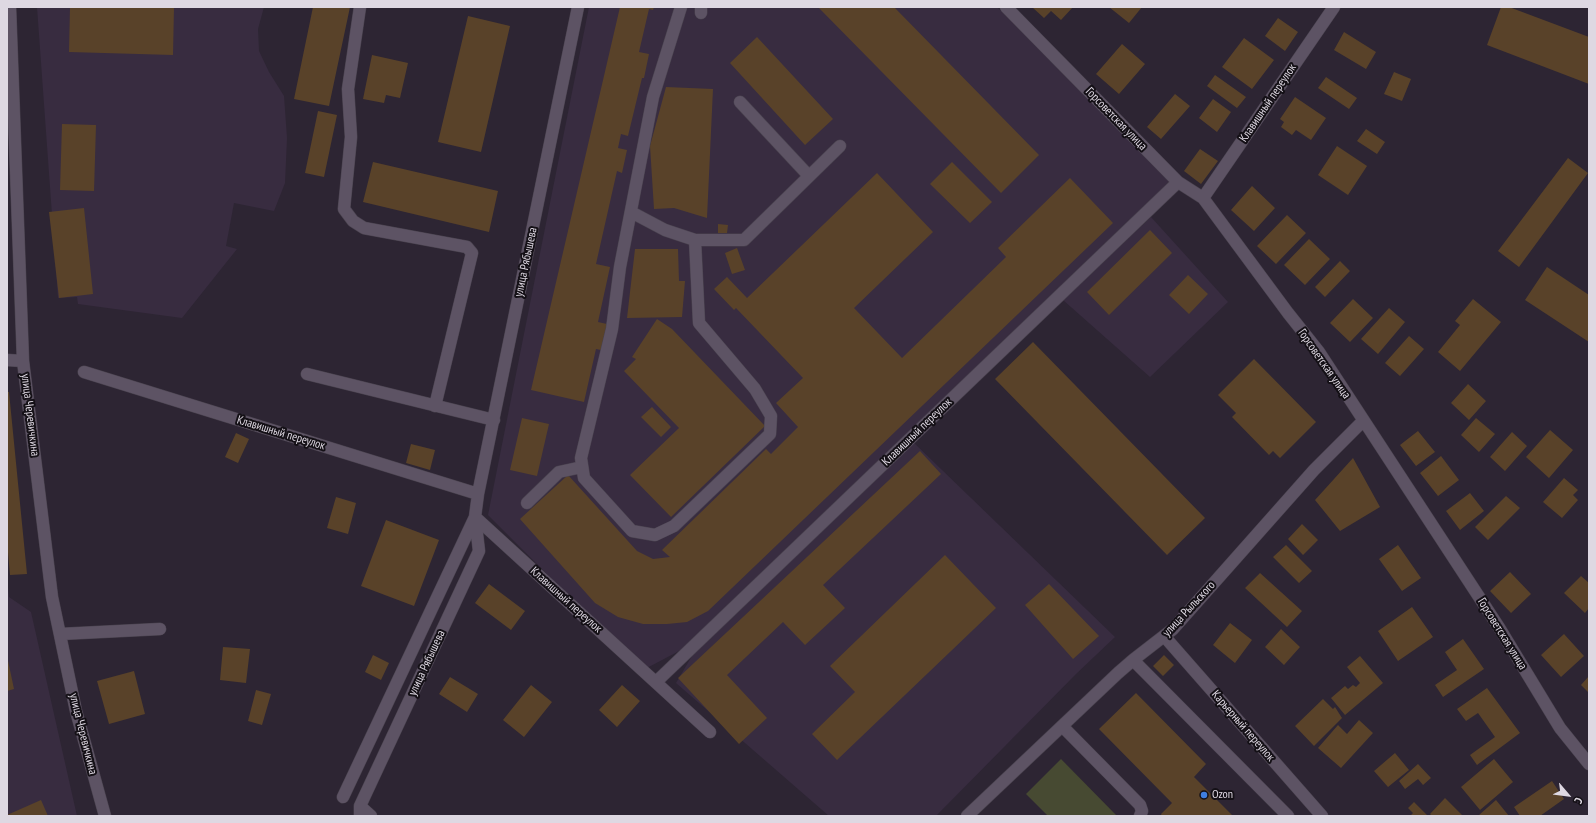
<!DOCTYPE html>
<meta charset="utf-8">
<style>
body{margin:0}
#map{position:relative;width:1596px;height:823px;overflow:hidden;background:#2d2533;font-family:"PT Sans Narrow",sans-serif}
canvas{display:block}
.frame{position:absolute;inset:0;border:8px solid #ded8e2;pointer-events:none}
.north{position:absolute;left:1548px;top:775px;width:40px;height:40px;-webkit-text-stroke:3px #141016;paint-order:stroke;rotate:118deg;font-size:11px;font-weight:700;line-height:16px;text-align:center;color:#ded8e2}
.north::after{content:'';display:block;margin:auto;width:14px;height:18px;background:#ded8e2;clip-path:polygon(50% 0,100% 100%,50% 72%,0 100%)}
</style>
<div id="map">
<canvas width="1596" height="823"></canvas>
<div class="frame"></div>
<div class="north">С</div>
</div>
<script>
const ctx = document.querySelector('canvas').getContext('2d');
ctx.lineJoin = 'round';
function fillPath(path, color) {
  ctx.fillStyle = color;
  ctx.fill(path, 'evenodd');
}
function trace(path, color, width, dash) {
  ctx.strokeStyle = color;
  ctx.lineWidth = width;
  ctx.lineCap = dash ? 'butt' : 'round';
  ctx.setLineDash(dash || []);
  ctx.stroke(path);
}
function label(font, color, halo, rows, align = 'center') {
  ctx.font = font + ' "PT Sans Narrow",sans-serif';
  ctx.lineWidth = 4;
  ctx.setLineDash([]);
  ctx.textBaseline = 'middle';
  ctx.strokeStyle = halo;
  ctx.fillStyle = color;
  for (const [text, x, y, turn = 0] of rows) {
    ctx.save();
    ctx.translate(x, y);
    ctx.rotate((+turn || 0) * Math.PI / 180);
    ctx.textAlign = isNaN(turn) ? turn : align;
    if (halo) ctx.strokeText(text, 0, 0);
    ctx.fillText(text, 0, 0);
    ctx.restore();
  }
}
const built = new Path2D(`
 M37 7H264L258 29 259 51 269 72 284 96 287 138 285 183 274 211 234 203 226 246 237 249 182 318 78 304 77 297 58 298Z
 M589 7H997L1178 182 912 441 1115 637 1076 674 936 816H829L676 683 702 639 643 670 488 515Z
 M1151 217 1228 302 1150 377 1063 300Z
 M7 577 9 597 31 612 77 816H7Z`);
const green = new Path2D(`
 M1061 759 1117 816H1048L1026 794Z`);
const building = new Path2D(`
 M70 7H174L173 55 69 52Z
 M313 7H350L329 106 294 99Z
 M620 7H654L653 10 649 9 639 52 649 54 644 78H642L628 136 621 134 618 148 627 150 622 173 617 171 596 264 610 267 598 322 607 324 601 350 596 349 584 402 531 390Z
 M818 7H894L1039 155 1001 193Z
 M1032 7H1073L1061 20 1051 11 1044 18Z
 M1109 7H1142L1129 23Z
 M1501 7H1509L1589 37V84L1487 45Z
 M468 16 510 26 481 152 438 142Z
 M1278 18 1298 32 1285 51 1265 36Z
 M1344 32 1376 52 1366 69 1334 50Z
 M757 37 833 119 805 145 730 63Z
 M1244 38 1274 60 1252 89 1222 67Z
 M1122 44 1145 64 1119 94 1096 74Z
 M372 55 408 63 400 98 386 95 384 103 363 99Z
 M1394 72 1411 79 1402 101 1384 94Z
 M1215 75 1246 97 1237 108 1207 86Z
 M1326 77 1357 98 1349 109 1318 88Z
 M666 87 713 89 707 218 674 208 654 209 650 146Z
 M1175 94 1190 106 1161 139 1147 127Z
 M1295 97 1326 118 1311 140 1296 130 1292 135 1281 127 1284 122 1280 119Z
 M1213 99 1231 112 1217 132 1199 118Z
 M318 111 337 115 324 177 305 173Z
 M62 124 96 125 94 191 60 190Z
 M1366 129 1385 142 1377 154 1357 141Z
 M1337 146 1367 166 1348 195 1318 175Z
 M1200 149 1218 161 1201 184 1184 171Z
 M1568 158 1588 173 1519 267 1498 251Z
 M373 162 498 191 489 232 363 202Z
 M952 162 992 202 970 223 930 184Z
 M877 173 933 232 854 308 902 358 1006 257 998 248 1070 178 1113 223 708 611 687 622 667 624H643L618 617 595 603 520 519 568 475 637 551 653 559 670 557 662 550 766 449 771 454 798 427 776 403 803 378 736 308 734 310 714 289 727 277 747 298Z
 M1252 186 1275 208 1254 231 1231 210Z
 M84 208 93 294 59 298 49 212Z
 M1287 215 1306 233 1276 264 1257 246Z
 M718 224 728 225 727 233H718Z
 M1150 230 1172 253 1109 315 1087 292Z
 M1309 239 1330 259 1305 285 1284 265Z
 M737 248 745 270 732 274 725 253Z
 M635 249H678L679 281H685L682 317 627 318Z
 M1340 261 1350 271 1325 297 1315 287Z
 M1547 267 1589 295V342L1525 300Z
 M1188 275 1208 294 1189 314 1169 295Z
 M1353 299 1373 318 1350 342 1330 323Z
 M1473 299 1501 322 1460 371 1438 352 1460 325 1455 321Z
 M1389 308 1405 322 1378 354 1361 339Z
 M657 319 672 329 765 426 671 517 630 475 679 428 624 371 636 359 632 357Z
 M1409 336 1424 349 1400 376 1385 363Z
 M1033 342 1205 518 1167 555 995 379Z
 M1254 359 1316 422 1280 458 1273 451 1269 455 1232 417 1236 413 1218 395Z
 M1468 384 1486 401 1469 420 1451 403Z
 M7 392H9L27 574 10 575 7 541Z
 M652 407 671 427 661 437 641 417Z
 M522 418 549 424 537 476 510 470Z
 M1476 418 1495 434 1479 452 1461 435Z
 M1550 430 1573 450 1549 478 1526 457Z
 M1418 431 1435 452 1416 466 1400 445Z
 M1512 432 1527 446 1505 471 1490 457Z
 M236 433 249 439 238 463 225 457Z
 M411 444 435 450 430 470 406 463Z
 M920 451 941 474 823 585 845 608 805 645 783 622 727 675 767 718 739 744 678 678Z
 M1441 456 1459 480 1438 496 1420 473Z
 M1353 458 1380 507 1340 531 1315 500Z
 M1564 478 1578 490 1573 495 1578 500 1562 518 1543 502Z
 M1470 493 1484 511 1460 530 1446 511Z
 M1506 496 1520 508 1488 540 1475 527Z
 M336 497 356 503 348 534 327 528Z
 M386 520 439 540 414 606 361 586Z
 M1302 524 1318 540 1303 555 1288 539Z
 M1286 545 1312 571 1299 583 1273 557Z
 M1398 545 1421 578 1402 591 1379 559Z
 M945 555 996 608 837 760 812 734 855 692 830 666Z
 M1510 572 1531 594 1511 613 1490 591Z
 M1260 573 1302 611 1287 627 1245 588Z
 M1581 576 1589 583V608L1585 613 1564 593Z
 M489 584 525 611 511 630 475 603Z
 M1049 584 1099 636 1073 659 1025 605Z
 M1412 607 1433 637 1398 661 1378 631Z
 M1230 623 1252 640 1235 663 1213 645Z
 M1281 629 1300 647 1284 665 1265 647Z
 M1564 634 1584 656 1561 677 1541 655Z
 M1463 639 1484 669 1443 697 1435 685 1457 670 1445 652Z
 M223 647 250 649 246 683 220 680Z
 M373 655 389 663 381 680 365 672Z
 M1164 655 1174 665 1163 676 1153 666Z
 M7 656 14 689 7 691Z
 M1360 656 1383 683 1345 715 1331 698 1345 686 1348 689 1353 685 1356 687 1360 683 1347 667Z
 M134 671 145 714 109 724 97 681Z
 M1589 676V693L1581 685Z
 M450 677 478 694 467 712 439 694Z
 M531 685 552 702 524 737 503 720Z
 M622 685 640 701 617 727 599 710Z
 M1487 688 1520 733 1477 765 1470 755 1495 737 1478 713 1466 721 1457 709Z
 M256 690 271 694 262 725 248 721Z
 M1136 693 1206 764 1194 777 1233 816H1162L1161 814 1172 803 1099 729Z
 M1323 699 1333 709 1335 707 1342 718 1314 746 1295 726Z
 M1359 720 1373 733 1341 768 1318 748 1338 725 1347 734Z
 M1395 753 1409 770 1388 787 1374 771Z
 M1494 759 1513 782 1480 810 1461 787Z
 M1418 764 1431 778 1423 785 1418 779 1405 789 1399 781Z
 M1552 781 1564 799 1540 816H1520L1514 807Z
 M1445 798 1463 816H1432L1430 814Z
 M41 800 48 816H7V815Z
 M1496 800 1509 816H1480L1479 815Z
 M1414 802 1428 816H1410L1413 813 1408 808Z`);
const minor = new Path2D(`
 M10 7 23 361 52 597 76 711 105 816
 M360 7 348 89 351 137 344 209 353 221 364 228 467 247 472 253 435 406
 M681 7 653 97 620 267 612 329 581 458 584 478 632 531 655 535 674 526 770 434 771 416 755 389 699 323 695 240
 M1006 7 1178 182 1203 198 1288 313 1319 352 1500 629 1560 728 1589 764
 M701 13V7
 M740 102 809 176
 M1203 198 1334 7
 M631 212 665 230 695 240H744L840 146
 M7 360 23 361
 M84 372 478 494
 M307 374 494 420
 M527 503 559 472 582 467
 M60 634 160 629
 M1164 636 1322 816
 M1133 660 1288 816
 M656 682 1178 182
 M1062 726 1140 805 1142 811 1140 816
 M343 797 475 517 710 732
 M360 806 371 816
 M360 816V806L479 551 475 517 478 494 578 7
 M967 816 1118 673 1133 660 1173 629 1314 470 1363 421`);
const markers = [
 [1204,795,4,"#3f7fe0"]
];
const streetNames = [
 ["Клавишный переулок",1268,103,-56],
 ["Горсоветская улица",1116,119,46],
 ["улица Рябышева",526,262,-78],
 ["Горсоветская улица",1324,364,55],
 ["улица Черевичкина",30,415,83],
 ["Клавишный переулок",917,432,-44],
 ["Клавишный переулок",281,433,17],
 ["Клавишный переулок",566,600,42],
 ["улица Рыльского",1189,609,-47],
 ["Горсоветская улица",1502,634,58],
 ["улица Рябышева",427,663,-65],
 ["Карьерный переулок",1243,726,49],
 ["улица Черевичкина",83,734,76]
];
const poiNames = [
 ["Ozon",1212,795]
];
fillPath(built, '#382c40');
fillPath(green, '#474a32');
fillPath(building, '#594229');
trace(minor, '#4a434f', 13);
trace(minor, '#5d5364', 12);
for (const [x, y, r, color] of markers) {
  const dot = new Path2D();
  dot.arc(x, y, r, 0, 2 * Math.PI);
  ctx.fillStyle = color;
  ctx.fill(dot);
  trace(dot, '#141016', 1.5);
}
label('12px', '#ded8e2', '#141016', streetNames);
label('12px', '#ded8e2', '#141016', poiNames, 'left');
</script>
